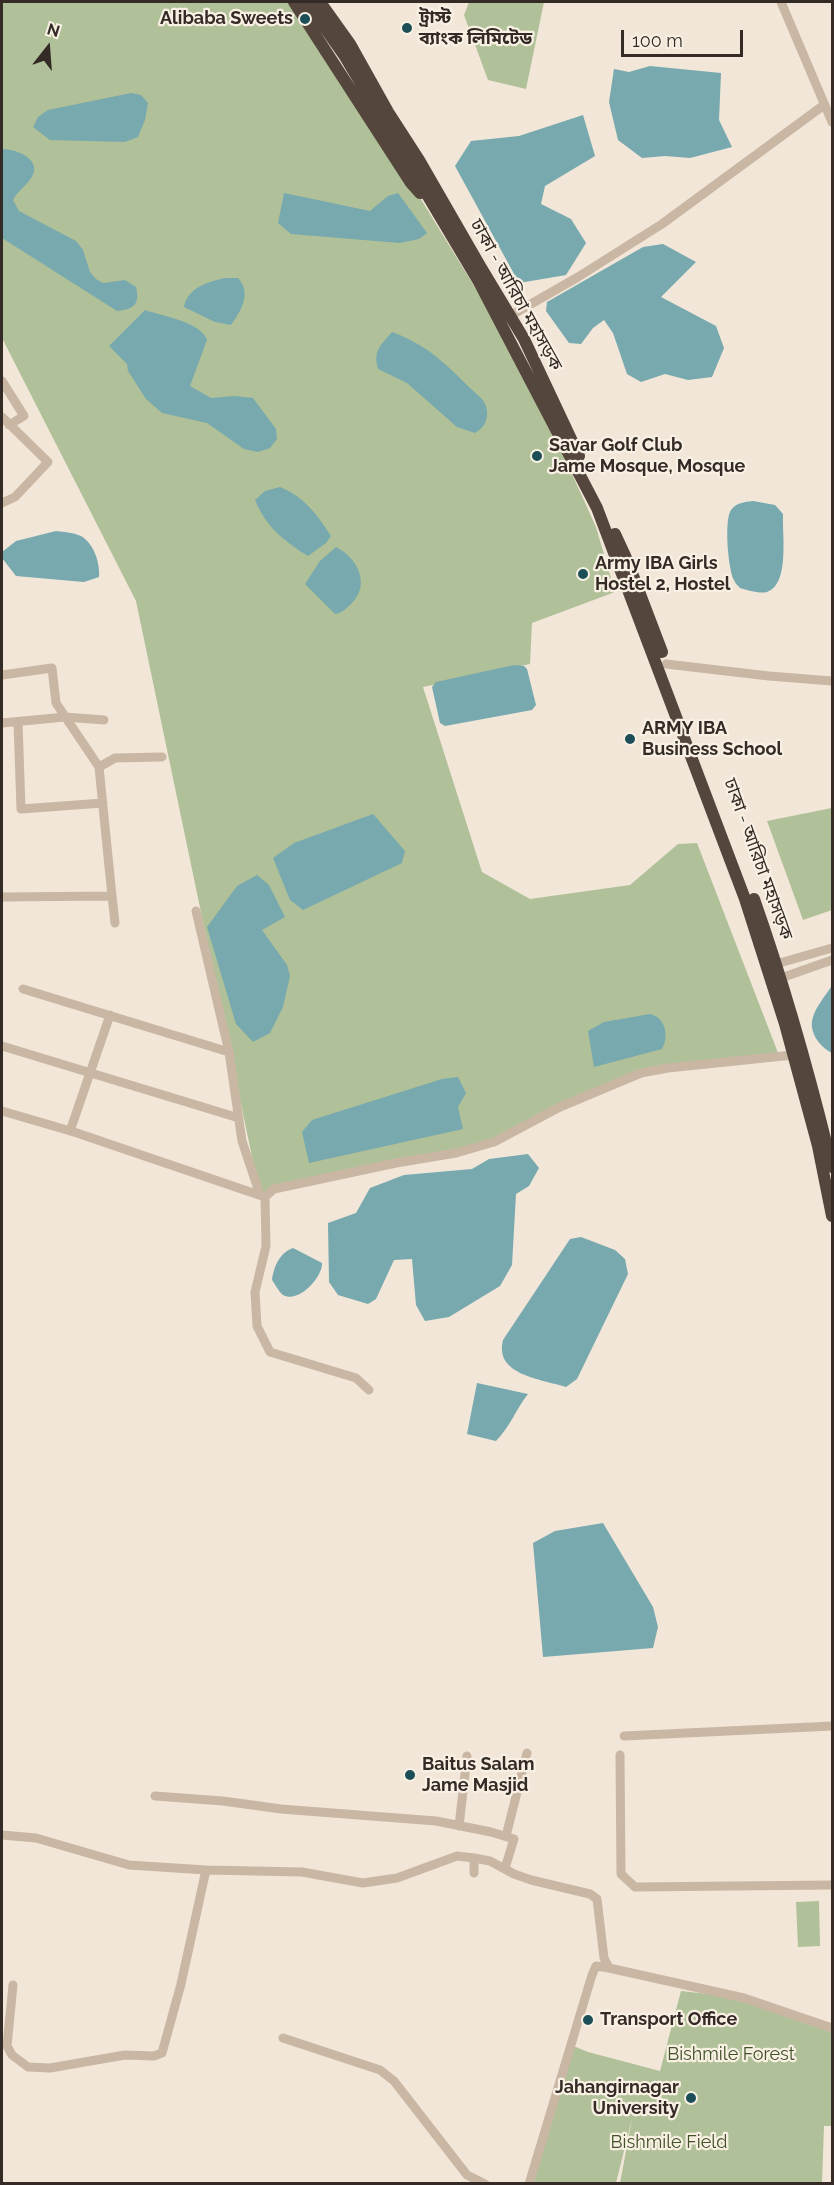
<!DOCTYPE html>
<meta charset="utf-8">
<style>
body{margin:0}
#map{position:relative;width:834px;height:2185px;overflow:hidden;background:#f1e6d8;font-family:Raleway,sans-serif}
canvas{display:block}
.frame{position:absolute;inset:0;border:3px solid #342b26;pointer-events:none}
.north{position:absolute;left:18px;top:18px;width:60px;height:60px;-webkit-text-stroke:4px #f9f0e4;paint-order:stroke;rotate:17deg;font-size:16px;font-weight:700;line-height:24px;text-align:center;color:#342b26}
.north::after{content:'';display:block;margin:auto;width:21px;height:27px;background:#342b26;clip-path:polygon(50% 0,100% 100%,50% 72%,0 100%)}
.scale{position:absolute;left:621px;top:30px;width:122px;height:27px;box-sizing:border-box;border:3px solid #342b26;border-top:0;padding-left:8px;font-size:18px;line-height:21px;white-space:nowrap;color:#342b26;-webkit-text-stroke:4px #f9f0e4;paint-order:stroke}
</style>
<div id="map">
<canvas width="834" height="2185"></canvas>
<div class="frame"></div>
<div class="north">N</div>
<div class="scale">100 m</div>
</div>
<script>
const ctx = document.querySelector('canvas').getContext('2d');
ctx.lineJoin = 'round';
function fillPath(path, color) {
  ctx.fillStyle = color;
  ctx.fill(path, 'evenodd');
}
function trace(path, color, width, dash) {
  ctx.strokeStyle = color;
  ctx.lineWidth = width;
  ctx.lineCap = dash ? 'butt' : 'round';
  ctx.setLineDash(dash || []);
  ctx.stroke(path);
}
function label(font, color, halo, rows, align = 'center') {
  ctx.font = font + ' Raleway,"Noto Sans Bengali",sans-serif';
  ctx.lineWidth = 4.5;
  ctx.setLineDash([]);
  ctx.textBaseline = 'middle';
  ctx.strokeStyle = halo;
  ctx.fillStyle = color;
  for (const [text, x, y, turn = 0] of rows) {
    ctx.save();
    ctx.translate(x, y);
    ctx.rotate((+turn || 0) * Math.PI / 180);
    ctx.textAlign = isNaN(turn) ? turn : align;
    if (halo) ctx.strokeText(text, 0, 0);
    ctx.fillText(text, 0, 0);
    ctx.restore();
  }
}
const green = new Path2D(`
 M2 2H288L411 183 523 366 596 527 615 592 532 623 530 664 423 687 482 872 530 899 630 885 678 844 697 843 780 1058 641 1073 472 1149 260 1195 136 601 2 338Z
 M469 2H544L526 89 488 80 464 15Z
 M832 808V910L803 920 767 821Z
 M819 1901 820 1946 798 1947 796 1902Z
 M681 1991 744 1998 832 2028V2126H824L822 2183H620L632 2119 616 2183 529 2184 571 2045 588 2052 660 2071Z`);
const water = new Path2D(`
 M650 66 721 73 719 120 732 147 690 158 665 156 642 158 618 140 609 102 614 69 629 72Z
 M131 93 141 95 148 103 145 120 138 137 125 142 50 140 33 127 38 117 48 110Z
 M583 115 595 156 545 186 541 204 571 219 586 243 566 275 519 283 455 166 471 141 519 136Z
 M2 149C18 149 46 161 29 181 23 188 17 192 13 200L19 211 76 241 83 250 90 272 96 279 103 283 125 280 136 287C140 305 134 309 117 311L2 238Z
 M284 193 370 211 388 196 398 193 427 233 419 239 400 243 291 234 278 223Z
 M663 244 696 262 661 297 716 326 724 348 712 377 688 380 665 374 641 382 627 374 613 333 604 320 593 328 581 344 569 343 546 311 547 302 643 247Z
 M226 278H238C252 293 241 311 231 325L215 322 184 307C187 288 209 281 226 278Z
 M145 310C163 316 201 322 207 340L190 386 211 398 235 396 253 398 276 429 277 439 270 448 258 452 244 449 207 423 162 413 146 399 128 371 127 364 109 346Z
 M392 332C435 348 450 370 482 399 491 411 488 426 475 433L457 427 407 383 378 369C373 351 380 346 392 332Z
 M280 487C304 497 317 514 331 536L326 543 308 556C284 541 266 527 255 500L265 491Z
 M753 501 775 505 783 514C782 534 790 584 767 592 759 594 748 590 740 588 738 586 735 583 734 580 728 570 724 519 731 510 736 503 744 502 753 501Z
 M56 531C64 532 78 533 84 538 95 547 100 564 99 577L84 582 16 576 2 558V552L16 541Z
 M336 547C358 558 371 585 351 604 346 609 342 613 335 614L305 584 320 561Z
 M514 665 524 666 527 669 536 705 532 710 445 726 440 723 432 687 436 682Z
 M373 814 405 851 402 863 303 910 290 900 273 858 294 843Z
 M257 875 269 885 285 917 262 930 287 965 290 976 283 1007 270 1033 253 1042 236 1024 207 927 237 886Z
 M831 987H832V1053C820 1047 808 1032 813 1017 816 1007 825 996 831 987Z
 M650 1014C666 1018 669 1036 662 1049L594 1067 588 1031 604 1022Z
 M458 1077 466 1093 458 1107 463 1129 309 1163 302 1132 312 1120 442 1079Z
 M528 1154 539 1168 529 1186 516 1194 512 1265 500 1286 449 1317 425 1321 416 1305 412 1259 394 1260 376 1299 368 1304 338 1295 329 1282 328 1223 356 1213 370 1188 404 1175 472 1169 489 1159Z
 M581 1237 615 1250 625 1259 628 1274 577 1379 566 1387C541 1379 494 1375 503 1340L570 1239Z
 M293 1248 322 1263C323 1277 298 1304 283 1295 279 1292 275 1284 272 1280 274 1267 279 1253 293 1248Z
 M477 1383 528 1394C516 1409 510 1427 496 1441L467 1434Z
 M603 1523 653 1607 658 1627 653 1648 543 1657 533 1543 555 1531Z`);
const minor = new Path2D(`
 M781 2 832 122
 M510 316 578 277 662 224 824 105
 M2 381 24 416 9 425
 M2 417 48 462 15 497 2 503
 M666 664 769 676 832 681
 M2 675 52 668 56 703 99 767
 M18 722 21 809 103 803
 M2 723 65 717 104 720
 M112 896 115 923
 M2 897 112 896 99 767 115 758 162 757
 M196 911 229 1052
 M776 964 832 948
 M781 978 832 960
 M23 989 229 1052 242 1141 260 1195
 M2 1046 239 1118
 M2 1111 74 1132 262 1196
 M70 1131 110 1015
 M369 1390 356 1378 270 1352 257 1326 255 1292 266 1246 265 1197 274 1189 396 1163 456 1153 494 1142 560 1107 641 1073 668 1068 793 1055
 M624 1736 832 1726
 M620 1755 621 1874 635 1887 832 1885
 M155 1796 223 1801 281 1809 436 1821 491 1832 514 1839 505 1868
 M459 1826 467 1756
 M2 1835 36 1838 129 1865 206 1870 302 1872 363 1883 397 1878 457 1856 474 1858 490 1861 514 1874 531 1880 590 1894 597 1899 604 1958 609 1968 744 1998 832 2028
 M506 1836 527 1753
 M474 1873V1858
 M13 1985 7 2046 12 2055 28 2067 50 2068 125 2055 154 2056 162 2053 181 1984 206 1870
 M283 2038 380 2070 394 2081 467 2175 485 2184
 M529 2184 592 1975 596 1966 609 1968`);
const highway = new Path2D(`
 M294 2 411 183 420 193
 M307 2 344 55 479 282 597 508 745 899 785 1024 818 1146 832 1216
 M320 2 350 44 388 112 419 160 480 266 524 339 579 456
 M615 534 627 560 662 652
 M754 899C785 987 810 1076 832 1167`);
const markers = [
 [305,19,6,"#1b4e56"],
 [407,28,6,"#1b4e56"],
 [537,456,6,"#1b4e56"],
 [583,574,6,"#1b4e56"],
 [630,739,6,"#1b4e56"],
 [410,1775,6,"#1b4e56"],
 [588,2020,6,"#1b4e56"],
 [691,2098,6,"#1b4e56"]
];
const poiNames = [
 ["ট্রাস্ট",419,18],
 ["ব্যাংক লিমিটেড",419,39],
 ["Alibaba Sweets",293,19,"right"],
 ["Savar Golf Club",549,446],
 ["Jame Mosque, Mosque",549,467],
 ["Army IBA Girls",595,564],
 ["Hostel 2, Hostel",595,585],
 ["ARMY IBA",642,729],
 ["Business School",642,750],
 ["Baitus Salam",422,1765],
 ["Jame Masjid",422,1786],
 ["Transport Office",600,2020],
 ["Jahangirnagar",679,2088,"right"],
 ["University",679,2109,"right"]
];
const streetNames = [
 ["ঢাকা - আরিচা মহাসড়ক",516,295,61],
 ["ঢাকা - আরিচা মহাসড়ক",758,859,70]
];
const parkNames = [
 ["Bishmile Forest",731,2055],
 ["Bishmile Field",669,2143]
];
fillPath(green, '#b0c098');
fillPath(water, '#77a9ae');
trace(minor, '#c9b7a4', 9);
trace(highway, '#55463d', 12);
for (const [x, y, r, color] of markers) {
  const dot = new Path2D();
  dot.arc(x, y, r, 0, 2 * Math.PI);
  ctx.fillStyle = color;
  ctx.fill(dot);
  trace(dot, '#f9f0e4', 2);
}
label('bold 18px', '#342b26', '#f9f0e4', poiNames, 'left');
label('18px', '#342b26', '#f9f0e4', streetNames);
label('18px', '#415229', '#f9f0e4', parkNames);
</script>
